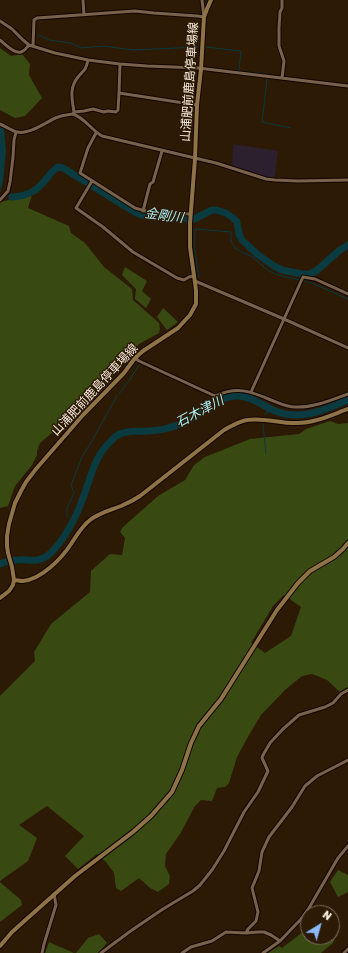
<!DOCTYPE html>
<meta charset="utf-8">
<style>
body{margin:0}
#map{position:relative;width:348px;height:953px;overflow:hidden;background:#2c1a04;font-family:Rubik,sans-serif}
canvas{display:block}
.north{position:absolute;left:300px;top:905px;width:40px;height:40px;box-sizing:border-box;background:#2c1a04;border:1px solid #7f6f5d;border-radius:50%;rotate:37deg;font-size:11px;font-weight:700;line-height:16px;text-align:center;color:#fcefe2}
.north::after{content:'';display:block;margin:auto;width:14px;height:18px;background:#8bbafc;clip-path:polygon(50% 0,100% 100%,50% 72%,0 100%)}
</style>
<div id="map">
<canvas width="348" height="953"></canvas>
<div class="north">N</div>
</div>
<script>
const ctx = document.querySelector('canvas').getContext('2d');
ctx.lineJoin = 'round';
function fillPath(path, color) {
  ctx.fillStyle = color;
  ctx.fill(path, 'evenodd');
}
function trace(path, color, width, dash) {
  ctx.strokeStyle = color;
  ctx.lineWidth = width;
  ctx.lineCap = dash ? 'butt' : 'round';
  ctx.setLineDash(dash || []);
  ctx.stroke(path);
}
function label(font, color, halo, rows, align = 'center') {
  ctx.font = font + ' Rubik,"Noto Sans JP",sans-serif';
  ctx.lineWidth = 3;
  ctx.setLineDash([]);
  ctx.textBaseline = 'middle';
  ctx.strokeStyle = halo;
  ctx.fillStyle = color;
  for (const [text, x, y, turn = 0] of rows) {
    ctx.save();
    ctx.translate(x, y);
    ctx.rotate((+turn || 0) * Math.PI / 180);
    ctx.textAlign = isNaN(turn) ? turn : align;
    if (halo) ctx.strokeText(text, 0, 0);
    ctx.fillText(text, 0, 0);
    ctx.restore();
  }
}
const industrial = new Path2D(`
 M233 144 278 151 274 182 232 170Z`);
const green = new Path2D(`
 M0 48 11 56 22 54 30 64 29 75 42 98 25 116 15 118 0 110Z
 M32 195 28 208 69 226 71 233 85 243 104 267 132 289 133 300 159 323 160 329 159 333 139 344 127 357 121 367 82 409 72 404 59 427 40 443 37 451V455L32 465 15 486 8 506 0 508V202Z
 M125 267 147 281 142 291 151 299 146 308 135 299 136 289 122 275Z
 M163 308 178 322 167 330 157 317Z
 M330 421 338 424 348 423V687L340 692 327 680 312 674 302 676 285 690 261 715 249 735 237 757 229 783 225 787 217 788 212 801 201 800 195 806 180 834 166 854 165 866 170 876 169 884 158 892 150 888 139 878 121 891 116 888 114 873 106 862 97 854 78 869 65 856 84 836 47 806 19 825 37 838 28 861 0 881V696L35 661 34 652 51 624 90 592 91 571 110 554 122 555 125 538 120 532 123 527 158 496 185 480 194 465 205 457 250 439 299 434 306 429ZM284 595 301 607 291 636 265 653 251 643 273 606Z
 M338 870 348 875V892L338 897 330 882Z
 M0 882 21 900 22 905 0 922Z
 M332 918 339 927 333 943 321 953H268L279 946 282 948 308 928V937H332Z
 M99 934 107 943 98 953H76L88 938Z
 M49 942 74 953H45Z`);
const water = new Path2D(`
 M0 127 4 129 6 151 3 181 0 192Z`);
const stream = new Path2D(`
 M206 0H207
 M39 35 49 40 71 43 81 48 103 46 133 50 198 47
 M206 47 241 51 239 71 267 74
 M267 79 262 122 291 128
 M199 277 194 244 195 229 231 232V241L235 248 243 253 251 256 269 271 278 275 300 280
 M304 281 314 284 348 299
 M119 394 131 378 139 365
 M265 415 267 412 275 411
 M263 424 266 454
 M83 455 92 441 117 396
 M67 517V508L74 493 71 485 82 457`);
const river = new Path2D(`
 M12 197C28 196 37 191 47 178 50 174 53 170 58 167L63 168 133 211 141 215 150 216 194 219 212 210H216L226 213 233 218 237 222 239 234 242 240 257 254 274 266 282 270 302 274H310L316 271 340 250 348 245
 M0 564C5 562 12 560 18 560 28 559 38 563 47 556 60 547 76 518 81 503 90 482 93 457 111 441 113 439 115 436 118 435 127 430 137 432 147 431 160 431 171 428 183 423 202 415 216 395 239 396 253 397 263 406 275 411 300 421 325 410 348 400`);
const street = new Path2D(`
 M83 0 84 15
 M282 0V8L280 12 279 28V46L284 61 282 78
 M0 21 12 29 23 40 29 45 55 53 88 60 120 64 147 66 198 68 348 86
 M0 40C5 44 14 54 21 52 25 51 27 47 29 45
 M33 46 34 20 37 18 135 11 154 13 197 16 204 17 202 0
 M119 93 197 105
 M74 112C72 99 69 88 78 77 84 70 86 70 88 60
 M73 114C85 118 91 130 102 136L216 163 266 179 275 180 298 181 348 180
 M0 124C5 126 12 131 17 132 30 135 47 121 58 117 63 115 68 115 73 114L74 112 84 111 93 109 104 112 108 111 116 112 118 110 119 93 120 64
 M96 133 88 148 80 173 135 208 149 212 191 214
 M92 181 76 208 103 227 133 252 177 278 184 280 189 277 194 276
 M0 200 8 191 10 182 13 157 14 140 16 132
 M143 211 150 184 153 182 162 151
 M195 281 284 319 348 348
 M135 358 139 361 215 396C237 386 250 391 271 400 279 403 286 407 295 407 313 408 331 400 348 394
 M251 392 303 277 315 279 348 294
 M246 933 248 929 256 921 258 912 252 888 259 871 262 852 269 837 292 807 305 786 317 776 348 760
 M42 953 44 944 56 905 54 894
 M101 953 132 930 163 909 193 891 200 885 212 870 224 851 244 812 258 792 268 771 262 758 263 755 270 743 283 729 299 715 325 707 333 703 341 694 348 690
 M182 953 191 947 212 941 226 932 246 933 258 932H264L271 935 280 941
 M263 953 280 941 302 918 309 908 338 858 348 846
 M344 953 348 949`);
const secondary = new Path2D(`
 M14 580C17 580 20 581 23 581 42 579 62 558 71 544 77 535 82 526 90 520 99 513 111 510 121 506 128 503 134 500 140 496L224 430C232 426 239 421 247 420 264 417 281 424 297 423 315 423 331 415 348 409
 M0 598 9 591 13 585 14 580 12 567 8 553 7 546V536L9 524 15 503 21 491 26 482 36 469 83 415 124 373 135 358 143 351 178 328 190 315 196 304V290L190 247V223L195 159 197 105 201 69 204 17 207 9 211 0
 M0 946 12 932 75 876 133 832 151 816 172 792 182 770 191 743 199 726 221 699 277 610 298 583 310 571 334 557 343 549 348 543`);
const streetNames = [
 ["山浦肥前鹿島停車場線",190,82,-86],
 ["山浦肥前鹿島停車場線",95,390,-47]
];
const waterNames = [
 ["金剛川",164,216,7],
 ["石木津川",200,412,-28]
];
fillPath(industrial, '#2d202e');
fillPath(green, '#384a12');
fillPath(water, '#093b40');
trace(stream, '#093b40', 1);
trace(river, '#093b40', 7);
trace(street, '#140400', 5);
trace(secondary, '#140400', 6);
trace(street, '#78624b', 3);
trace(secondary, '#8e7346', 4);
label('12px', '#fcefe2', '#2c1a04', streetNames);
label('italic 13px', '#abeff8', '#2c1a04', waterNames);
</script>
